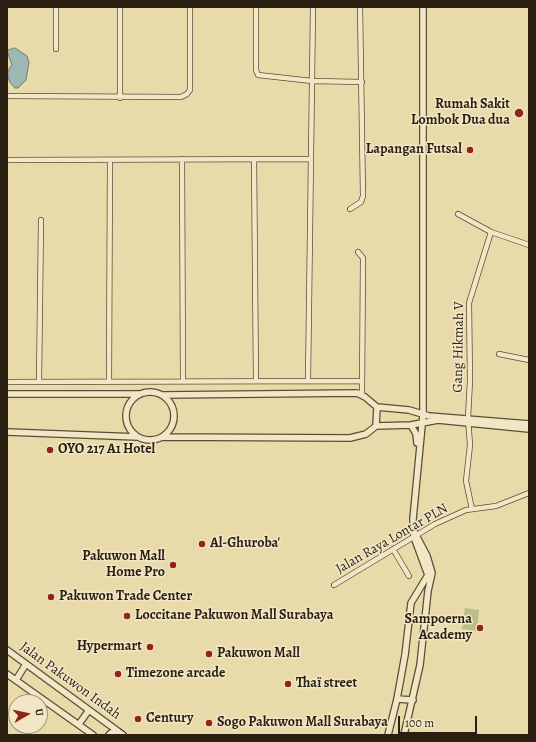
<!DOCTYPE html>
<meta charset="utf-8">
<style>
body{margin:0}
#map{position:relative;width:536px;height:742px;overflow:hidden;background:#e9daa9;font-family:Alegreya,serif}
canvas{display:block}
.frame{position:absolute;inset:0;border:8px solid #2b1f11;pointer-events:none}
.north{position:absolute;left:8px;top:694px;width:40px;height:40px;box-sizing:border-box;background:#f1e7c7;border:1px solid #a2977e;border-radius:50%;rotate:81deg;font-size:11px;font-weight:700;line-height:16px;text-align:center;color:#2b1f11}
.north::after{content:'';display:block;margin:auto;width:14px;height:18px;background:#8f2418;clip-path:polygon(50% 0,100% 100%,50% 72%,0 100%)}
.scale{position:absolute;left:398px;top:716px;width:79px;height:18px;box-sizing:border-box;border:2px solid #2b1f11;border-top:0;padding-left:5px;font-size:12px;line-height:14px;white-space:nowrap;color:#2b1f11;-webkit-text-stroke:3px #f1e7c7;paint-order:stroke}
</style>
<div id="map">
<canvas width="536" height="742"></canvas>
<div class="frame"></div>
<div class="north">U</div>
<div class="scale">100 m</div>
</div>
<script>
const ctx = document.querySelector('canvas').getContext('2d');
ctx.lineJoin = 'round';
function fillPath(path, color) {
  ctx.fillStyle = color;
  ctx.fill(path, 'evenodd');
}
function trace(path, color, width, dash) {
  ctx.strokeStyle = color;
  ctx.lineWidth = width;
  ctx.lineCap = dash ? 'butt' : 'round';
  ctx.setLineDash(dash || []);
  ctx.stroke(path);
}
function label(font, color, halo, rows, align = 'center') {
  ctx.font = font + ' Alegreya,serif';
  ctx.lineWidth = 3;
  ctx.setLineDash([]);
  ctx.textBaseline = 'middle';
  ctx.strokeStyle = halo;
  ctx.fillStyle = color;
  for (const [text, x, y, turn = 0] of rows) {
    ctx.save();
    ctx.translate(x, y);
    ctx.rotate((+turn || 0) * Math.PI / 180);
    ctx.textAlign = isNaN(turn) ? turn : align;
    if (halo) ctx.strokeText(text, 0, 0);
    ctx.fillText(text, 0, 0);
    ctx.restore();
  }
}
const green = new Path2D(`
 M465 608 479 610 477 631 462 629Z`);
const water = new Path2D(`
 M15 48 27 56 29 62 26 80 18 88H15C7 81 5 72 12 65L7 51Z`);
const minor = new Path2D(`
 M56 7V49
 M256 7V70L258 75 312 81 362 82
 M7 96 181 97 187 94 190 90V7
 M120 98V7
 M182 159 183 381
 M254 159 256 381
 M7 160 311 159
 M350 209 361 202 363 196 360 7
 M458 214 491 232 529 245
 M499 354 529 360
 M109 381 110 160
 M308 381 313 7
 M7 382 362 381
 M39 382 41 220
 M357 393H362L363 258 358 252
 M472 509 466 481 470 445 468 418 470 380 469 303 491 232
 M393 549 409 576
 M334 585 435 524 466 510 496 506 529 493`);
const tertiary = new Path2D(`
 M126 416a24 24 0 1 1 48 0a24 24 0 1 1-48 0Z
 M7 394H139
 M163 395 357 393 365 397 377 407 409 410 429 416 529 424
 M411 425 416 434 417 443
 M376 426 377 407
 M7 432 138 437
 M162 437 350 438 366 434 376 426 411 425 438 420 529 429
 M7 650 119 732
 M7 674 93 735
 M16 680 26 664
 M397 699 413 700
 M79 724 89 710
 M388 735 397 699 405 655 411 603 428 575 414 537 413 519 423 415V7
 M404 735 420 665 428 591 432 573 427 556 415 533`);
const secondary = new Path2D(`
 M109 735C114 730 118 731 123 735`);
const markers = [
 [519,113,5,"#8f2418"],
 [470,150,4,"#8f2418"],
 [50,450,4,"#8f2418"],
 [202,544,4,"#8f2418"],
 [173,565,4,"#8f2418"],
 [51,597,4,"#8f2418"],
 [127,616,4,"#8f2418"],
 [480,628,4,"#8f2418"],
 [150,647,4,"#8f2418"],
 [209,654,4,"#8f2418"],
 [118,674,4,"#8f2418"],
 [288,684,4,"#8f2418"],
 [138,719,4,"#8f2418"],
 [209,723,4,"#8f2418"]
];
const poiNames = [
 ["Rumah Sakit",510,105,"right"],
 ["Lombok Dua dua",510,121,"right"],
 ["Lapangan Futsal",462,150,"right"],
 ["OYO 217 A1 Hotel",58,450],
 ["Al-Ghuroba'",210,544],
 ["Pakuwon Mall",165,557,"right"],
 ["Home Pro",165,573,"right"],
 ["Pakuwon Trade Center",59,597],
 ["Loccitane Pakuwon Mall Surabaya",135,616],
 ["Sampoerna",472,620,"right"],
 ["Academy",472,636,"right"],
 ["Hypermart",142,647,"right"],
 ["Pakuwon Mall",217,654],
 ["Timezone arcade",126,674],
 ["Thaï street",296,684],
 ["Century",146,719],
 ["Sogo Pakuwon Mall Surabaya",217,723]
];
const streetNames = [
 ["Gang Hikmah V",459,347,-89],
 ["Jalan Raya Lontar PLN",392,539,-30],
 ["Jalan Pakuwon Indah",70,681,36]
];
fillPath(green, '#b8bf87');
fillPath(water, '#9db8b4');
trace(water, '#6f7b73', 1);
trace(minor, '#5a4e37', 6);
trace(tertiary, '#5a4e37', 8);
trace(secondary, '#2b1f11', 8);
trace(minor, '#f1e7c7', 4.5);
trace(tertiary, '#f1e7c7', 5.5);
trace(secondary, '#f1e7c7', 6);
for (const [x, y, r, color] of markers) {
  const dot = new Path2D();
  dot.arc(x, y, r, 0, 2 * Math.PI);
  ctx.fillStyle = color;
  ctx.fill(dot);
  trace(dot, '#f1e7c7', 1.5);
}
label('bold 14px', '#2b1f11', '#f1e7c7', poiNames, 'left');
label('14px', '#2b1f11', '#f1e7c7', streetNames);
</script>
